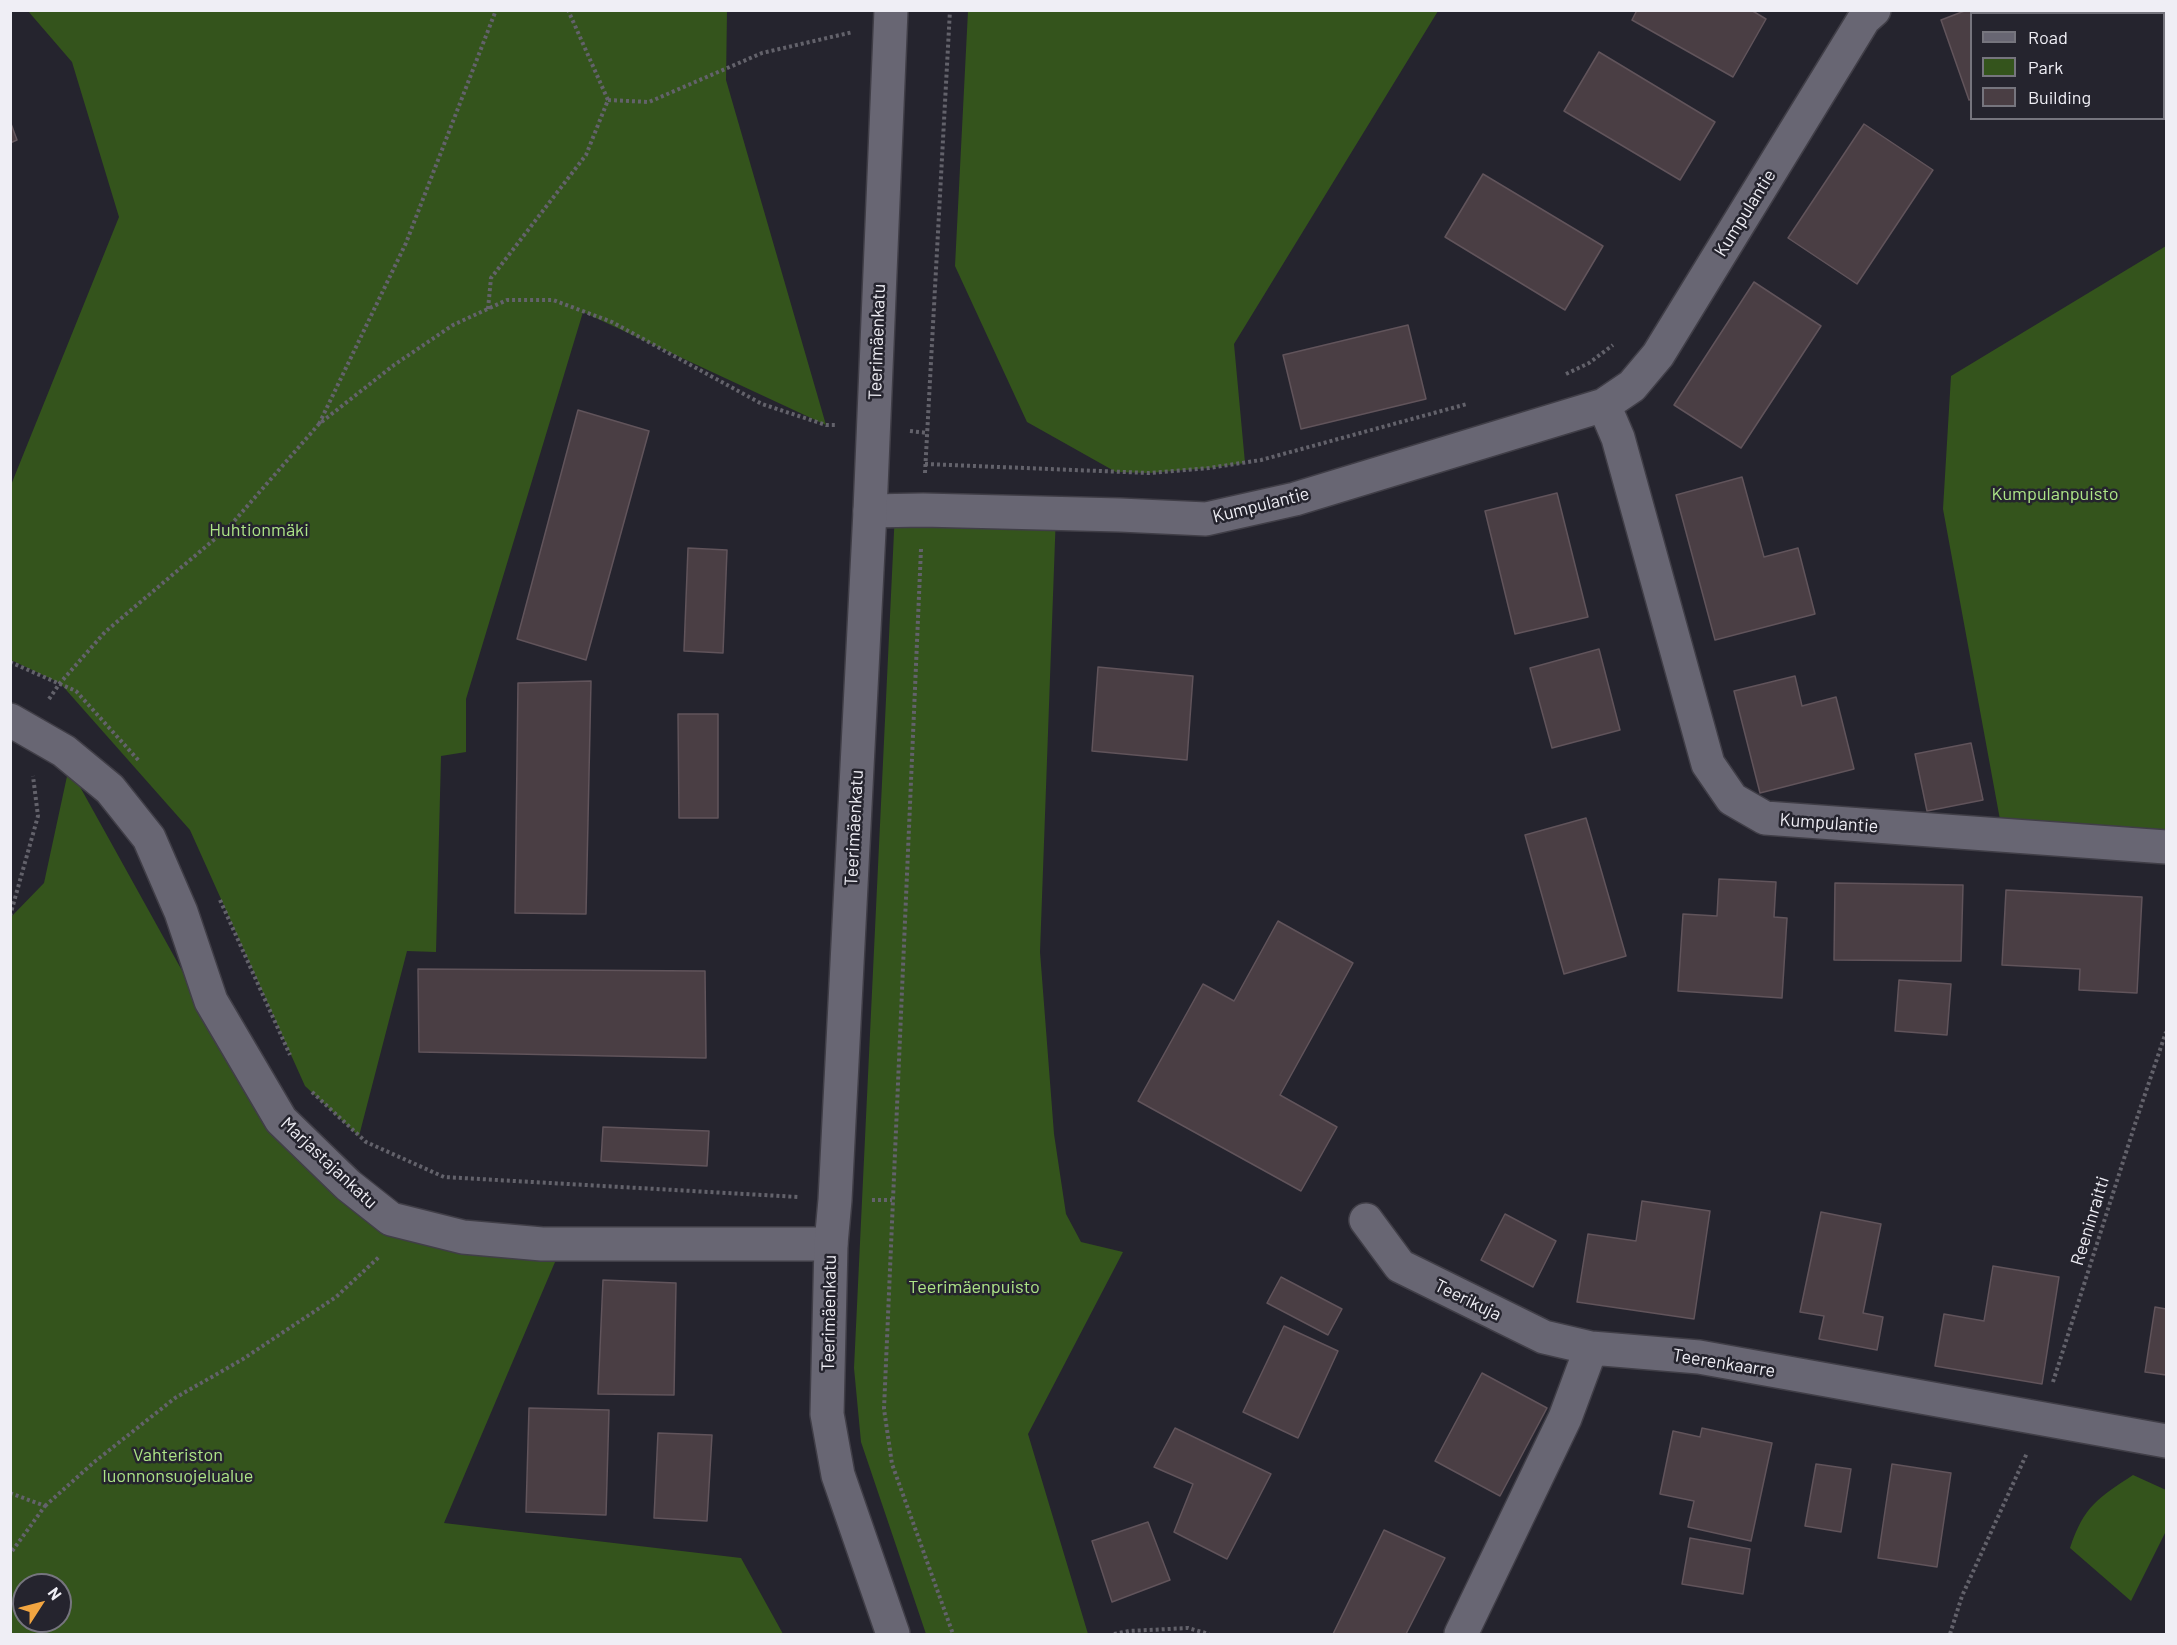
<!DOCTYPE html>
<meta charset="utf-8">
<style>
body{margin:0}
#map{position:relative;width:2177px;height:1645px;overflow:hidden;background:#25242e;font-family:Barlow,sans-serif}
canvas{display:block}
.frame{position:absolute;inset:0;border:12px solid #efeef5;pointer-events:none}
.legend{position:absolute;left:1970px;top:12px;width:195px;height:108px;box-sizing:border-box;background:#25242e;border:2px solid #76757e;margin:0;padding:8px 10px;list-style:none;font-size:18px;color:#efeef5}
.legend li{display:flex;align-items:center;gap:12px;height:30px}
.legend b{width:30px;border:2px solid #76757e}
.north{position:absolute;left:12px;top:1573px;width:60px;height:60px;box-sizing:border-box;background:#25242e;border:2px solid #76757e;border-radius:50%;rotate:54deg;font-size:16px;font-weight:700;line-height:24px;text-align:center;color:#efeef5}
.north::after{content:'';display:block;margin:auto;width:21px;height:27px;background:#f2a541;clip-path:polygon(50% 0,100% 100%,50% 72%,0 100%)}
</style>
<div id="map">
<canvas width="2177" height="1645"></canvas>
<div class="frame"></div>
<ul class="legend">
<li><b style="height:8px;background:#686673"></b>Road</li>
<li><b style="height:16px;background:#34541c"></b>Park</li>
<li><b style="height:16px;background:#4a3e44"></b>Building</li>
</ul>
<div class="north">N</div>
</div>
<script>
const ctx = document.querySelector('canvas').getContext('2d');
ctx.lineJoin = 'round';
function fillPath(path, color) {
  ctx.fillStyle = color;
  ctx.fill(path, 'evenodd');
}
function trace(path, color, width, dash) {
  ctx.strokeStyle = color;
  ctx.lineWidth = width;
  ctx.lineCap = dash ? 'butt' : 'round';
  ctx.setLineDash(dash || []);
  ctx.stroke(path);
}
function label(font, color, halo, rows, align = 'center') {
  ctx.font = font + ' Barlow,sans-serif';
  ctx.lineWidth = 5;
  ctx.setLineDash([]);
  ctx.textBaseline = 'middle';
  ctx.strokeStyle = halo;
  ctx.fillStyle = color;
  for (const [text, x, y, turn = 0] of rows) {
    ctx.save();
    ctx.translate(x, y);
    ctx.rotate((+turn || 0) * Math.PI / 180);
    ctx.textAlign = isNaN(turn) ? turn : align;
    if (halo) ctx.strokeText(text, 0, 0);
    ctx.fillText(text, 0, 0);
    ctx.restore();
  }
}
const green = new Path2D(`
 M28 11H727L726 80 826 425 583 312 466 699V752L441 756 436 952 407 951 359 1136 305 1086 190 830 60 683 11 660V485L119 217 72 62Z
 M968 11H1438L1234 344 1245 463 1209 468 1149 473 1116 472 1027 422 955 266Z
 M2166 246V848L2003 836 1943 509 1951 376Z
 M895 511 1056 513 1040 952 1054 1134 1066 1214 1081 1242 1123 1252 1028 1434 1088 1634H926L861 1442 854 1368Z
 M69 767 200 1003 335 1188 558 1255 444 1523 741 1558 783 1634H11V917L44 883ZM24 1585H60V1621H24Z
 M2133 1475 2166 1490V1531L2131 1601 2070 1548C2084 1506 2098 1498 2133 1475Z`);
const building = new Path2D(`
 M1637 10H1751L1766 19 1733 77 1632 20Z
 M1967 10H2084L2086 14H1972V99L1969 100 1941 20Z
 M2121 10H2166V47L2164 48V14H2122Z
 M1599 52 1715 122 1680 180 1564 111Z
 M10 121 17 140 10 143Z
 M1864 124 1933 170 1857 284 1788 238Z
 M1483 174 1603 246 1565 310 1445 237Z
 M1754 282 1821 326 1741 448 1674 405Z
 M1408 325 1426 399 1301 429 1283 355Z
 M578 410 649 431 586 660 517 639Z
 M1742 477 1764 557 1798 548 1815 614 1715 640 1676 495Z
 M1557 493 1588 617 1515 634 1485 511Z
 M688 548 727 550 723 653 684 651Z
 M1599 649 1620 730 1552 748 1530 668Z
 M1098 667 1193 676 1187 760 1092 751Z
 M1795 676 1802 706 1836 697 1854 769 1760 793 1734 691Z
 M591 681 586 914 515 913 518 683Z
 M678 714H718V818H679Z
 M1971 743 1983 800 1927 811 1915 754Z
 M1586 818 1626 956 1564 974 1525 835Z
 M1719 879 1776 882 1774 917 1787 918 1782 998 1678 991 1683 914 1717 916Z
 M1835 883 1963 885 1961 961 1834 960Z
 M2006 890 2142 897 2137 993 2079 990 2080 969 2002 965Z
 M1278 921 1353 963 1280 1095 1337 1127 1301 1191 1138 1101 1203 984 1234 1001Z
 M418 969 705 971 706 1058 419 1052Z
 M1899 980 1951 984 1947 1035 1895 1031Z
 M603 1127 709 1131 707 1166 601 1161Z
 M1642 1201 1710 1211 1694 1319 1577 1302 1588 1234 1636 1241Z
 M1821 1212 1881 1224 1863 1313 1883 1317 1877 1350 1819 1339 1824 1316 1800 1312Z
 M1505 1214 1556 1241 1533 1287 1481 1260Z
 M1993 1266 2059 1277 2042 1384 1935 1366 1944 1314 1984 1321Z
 M1281 1277 1342 1309 1328 1335 1267 1303Z
 M603 1280 676 1283 674 1395 598 1394Z
 M2155 1307 2166 1309V1375L2145 1372Z
 M1284 1326 1338 1351 1298 1438 1243 1412Z
 M1482 1373 1547 1408 1500 1496 1435 1461Z
 M529 1408 609 1410 606 1515 526 1512Z
 M1175 1428 1271 1474 1227 1559 1174 1532 1193 1484 1154 1467Z
 M1702 1428 1772 1443 1751 1541 1688 1527 1694 1501 1660 1494 1673 1431 1700 1437Z
 M658 1433 712 1435 707 1521 654 1518Z
 M1816 1464 1851 1469 1841 1532 1805 1526Z
 M1892 1464 1951 1473 1937 1567 1878 1558Z
 M1148 1522 1170 1580 1112 1602 1092 1541Z
 M1384 1530 1445 1558 1406 1634H1333Z
 M1690 1538 1750 1549 1743 1594 1682 1584Z`);
const path = new Path2D(`
 M608 100 649 102 762 53 853 32
 M488 309 491 278 586 155 608 100 568 10
 M1566 374 1589 363 1613 345
 M319 424 406 243 496 10
 M910 431 928 433
 M925 464 1149 473 1209 468 1261 460 1467 404
 M925 473 950 10
 M921 549 884 1409 892 1464 953 1634
 M10 662 76 691 140 762
 M49 699 60 683 105 632 229 527 319 424 394 365 453 325 507 300H553L612 322 762 404 826 425H837
 M220 900 290 1055
 M10 916 38 816 33 776
 M312 1092 366 1142 444 1177 798 1197
 M872 1200H892
 M2053 1382 2136 1121 2166 1032
 M10 1493 45 1506 10 1554
 M45 1506 93 1463 175 1398 243 1359 336 1297 380 1256
 M1114 1634 1129 1631 1188 1628 1209 1634
 M1950 1634 1962 1596 2027 1453`);
const minor = new Path2D(`
 M1604 405 1618 438 1708 764 1732 799 1765 818 2166 847
 M870 511 923 510 1120 515 1206 519 1295 499 1604 405 1632 386 1658 355 1864 19 1874 10
 M10 720 64 751 110 789 149 838 181 912 211 1001 281 1120 348 1185 391 1219 463 1237 542 1244H831
 M1366 1220 1400 1266 1544 1337 1591 1348 1699 1357 2166 1441
 M1461 1634 1565 1418 1591 1348`);
const tertiary = new Path2D(`
 M891 10 870 511 835 1200 831 1244 827 1414 838 1475 893 1634`);
const streetNames = [
 ["Kumpulantie",1745,213,-58],
 ["Teerimäenkatu",877,342,-88],
 ["Kumpulantie",1261,505,-14],
 ["Kumpulantie",1829,823,4],
 ["Teerimäenkatu",854,828,-87],
 ["Marjastajankatu",329,1163,43],
 ["Reeninraitti",2090,1221,-73],
 ["Teerikuja",1468,1300,26],
 ["Teerimäenkatu",829,1313,-89],
 ["Teerenkaarre",1724,1363,9]
];
const parkNames = [
 ["Kumpulanpuisto",2055,494],
 ["Huhtionmäki",259,530],
 ["Teerimäenpuisto",974,1287],
 ["Vahteriston",178,1455],
 ["luonnonsuojelualue",178,1476]
];
fillPath(green, '#34541c');
fillPath(building, '#4a3e44');
trace(building, '#61545b', 1.5);
trace(minor, '#403e47', 36);
trace(tertiary, '#403e47', 36);
trace(path, '#63626b', 4, [3, 3]);
trace(minor, '#686673', 33);
trace(tertiary, '#686673', 33);
label('18px', '#efeef5', '#25242e', streetNames);
label('18px', '#ade587', '#25242e', parkNames);
</script>
